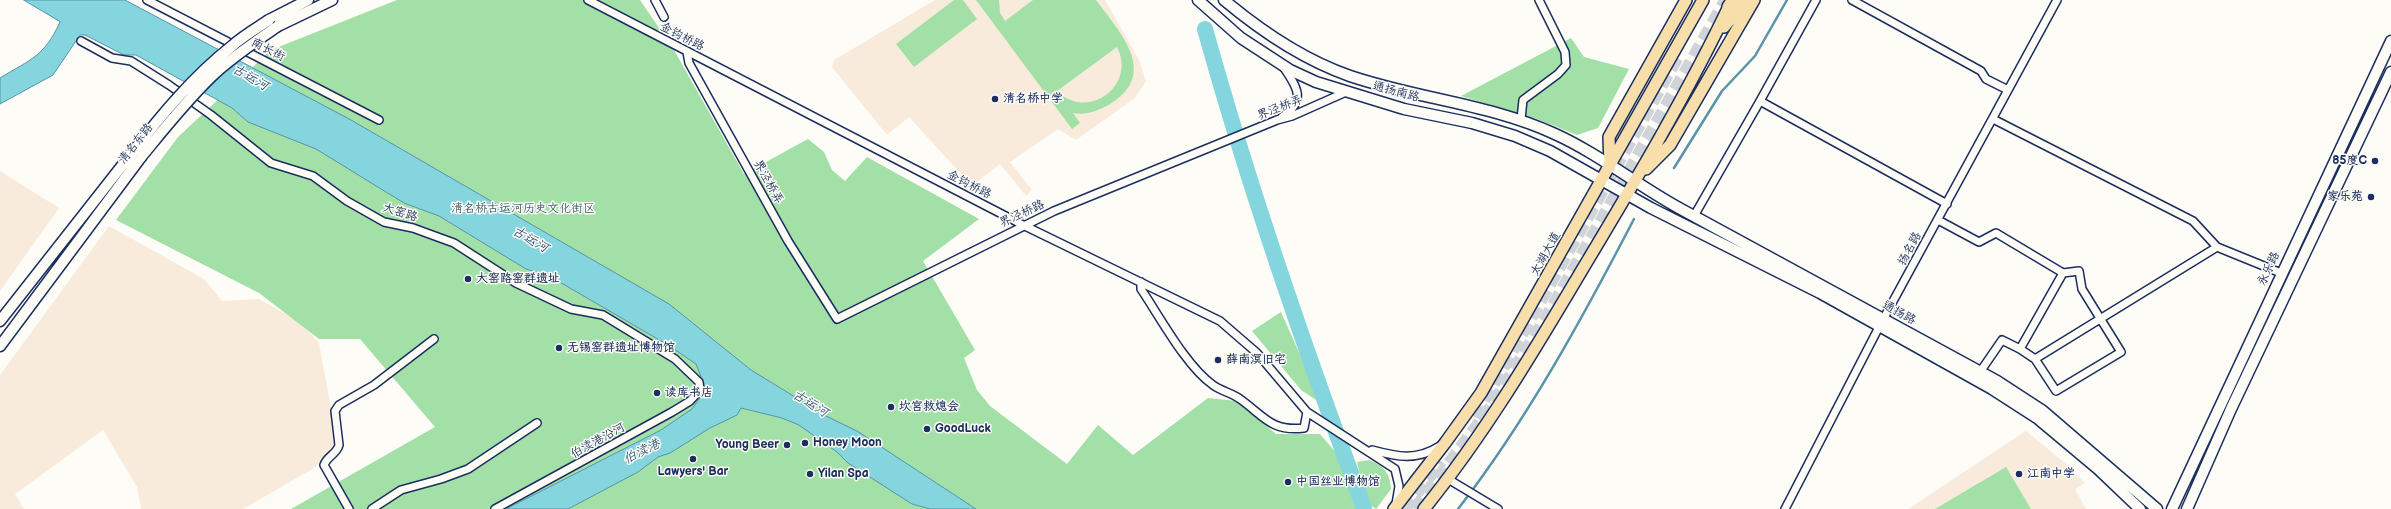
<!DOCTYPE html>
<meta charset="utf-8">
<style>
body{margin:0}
canvas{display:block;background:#fdfcf7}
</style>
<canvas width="2391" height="509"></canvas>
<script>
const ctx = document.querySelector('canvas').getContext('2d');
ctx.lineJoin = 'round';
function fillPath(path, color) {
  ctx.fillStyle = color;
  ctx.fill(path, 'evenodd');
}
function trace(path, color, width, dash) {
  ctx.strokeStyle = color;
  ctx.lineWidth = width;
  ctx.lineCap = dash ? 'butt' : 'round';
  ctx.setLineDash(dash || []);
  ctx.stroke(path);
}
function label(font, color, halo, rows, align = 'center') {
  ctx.font = font + ' "Balsamiq Sans","LXGW WenKai TC",sans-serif';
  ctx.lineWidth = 3;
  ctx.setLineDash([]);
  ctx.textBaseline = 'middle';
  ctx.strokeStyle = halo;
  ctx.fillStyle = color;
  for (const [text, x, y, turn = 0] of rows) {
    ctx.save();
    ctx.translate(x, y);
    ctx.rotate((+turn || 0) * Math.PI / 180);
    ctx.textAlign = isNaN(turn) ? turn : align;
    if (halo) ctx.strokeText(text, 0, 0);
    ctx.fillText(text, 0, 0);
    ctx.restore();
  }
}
const built = new Path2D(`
 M935 0H1105L1139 60 1146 81 1135 98 1076 140 1058 129 1010 162 1032 190 1026 196 1000 164 972 186 909 117 887 135 832 67 834 60Z
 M0 171 59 208 0 291Z
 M109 226 204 279 222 301 259 299 300 322 319 343 338 447 316 467 243 509H141L137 487 103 430 15 494 24 509H0V375Z
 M2026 431 2066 464 2085 483 2075 489 2086 509H1908Z`);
const green = new Path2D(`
 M397 0H640L674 50 744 174 808 139 824 152 832 170 845 181 867 157 979 219 923 261 975 350 964 358 977 390 990 406 1067 464 1098 425 1133 455 1208 398 1237 401 1276 434H1320L1338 455 1358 509H291L435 427 360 339H319L259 293 116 220 178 137 271 50Z
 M954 0H963L977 19 914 67 896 44Z
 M976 0H999L1000 13 1005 21 1033 0H1096C1118 30 1159 72 1113 102 1101 110 1087 116 1073 113L1080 123 1072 129ZM1117 47C1137 85 1088 122 1057 91Z
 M1571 38 1584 57 1629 69 1598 128 1577 135 1537 119 1461 96Z
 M1281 312 1309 375 1316 400 1301 390 1252 331Z
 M1369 460C1384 466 1390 473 1391 489L1376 509 1367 503 1357 462Z
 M2006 467 2031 509H1935Z`);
const water = new Path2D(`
 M24 0H125L351 120 669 304 751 370 826 416 857 431 976 509H930L912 504 848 463 837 452 799 425 782 418 741 408 737 415 710 428 670 453 658 457 638 472 568 509H506L661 430 692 409 703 394V382L696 364 668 345 551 277 526 269 439 216 404 203 316 149 248 122 232 108 136 55H124L85 35H80L53 75 0 104V78C31 59 44 57 60 22Z`);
const stream = new Path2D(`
 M1674 168 1722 91 1755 56 1787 0
 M1458 509C1527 420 1582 319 1634 219`);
const river = new Path2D(`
 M1205 29C1250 191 1305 350 1364 508`);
const highwayTunnel = new Path2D(`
 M1475 417 1678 56
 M1404 509 1441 461
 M1415 509 1492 406 1549 313 1726 0`);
const street = new Path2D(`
 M147 0 379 120
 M588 0 1023 225 1220 321 1257 353 1307 412 1395 469 1399 486 1396 504
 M655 0 664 17
 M1852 0 1981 71 1986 79 2008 90
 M81 41 112 58 131 61 169 85 211 115 271 163 313 176 347 201 384 222 413 228 454 243 516 283 571 309 603 315 675 359 699 382 700 390 690 401 672 412 495 509
 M687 52 689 63 788 241 837 319 1054 211 1277 120 1292 116 1346 92
 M1760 101 1816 0
 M1282 117C1306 101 1298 88 1284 68
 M1521 119 1523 100 1558 74 1566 65 1565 52 1539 0
 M1993 119 2193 221 2217 247 2281 273
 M1694 216 1760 101 1947 204
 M1938 220 1979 242 1996 233 2063 273 2020 349 2002 340 1980 372
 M1141 282V289C1160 317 1186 366 1213 385 1221 391 1232 393 1240 399 1264 416 1271 432 1304 428L1307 412
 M2020 349 2035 359 2056 391 2121 352 2082 289 2079 271 2063 273
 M2035 359 2217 247
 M1372 450C1398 457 1416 461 1440 446
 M1448 479 1498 509
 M349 509 324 465C327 456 337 454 339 445L335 411 339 405 374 385 434 339
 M372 509 401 490 441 479 468 469 537 423
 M1785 509 1879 327 2057 0`);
const secondary = new Path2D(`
 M1198 0 1241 38 1290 70 1316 82 1404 109 1472 123 1515 136 1550 151 1651 208 1820 293 1992 389 2037 418 2098 469 2140 509
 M1224 0C1261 31 1304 60 1350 76 1418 99 1490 104 1555 134 1599 154 1637 185 1679 208 1785 266 1891 323 1997 381L2043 411 2157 509
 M269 20 308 0
 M278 26 332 0
 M0 321 132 153
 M0 346 141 157
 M2172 509 2391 41
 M2187 509 2231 409 2391 72`);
const primary = new Path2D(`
 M1724 27 1746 0
 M1610 166 1609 137 1686 0
 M1646 169 1670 145 1754 0
 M1394 509 1445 443 1481 393 1703 0
 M1424 509C1483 436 1531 356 1579 275 1633 185 1687 95 1732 0`);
const highway = new Path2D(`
 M1729 7 1734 0`);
const secondaryBridge = new Path2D(`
 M132 153C162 114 193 77 232 46 243 36 257 28 269 20
 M141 157C164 129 186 101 212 76 232 57 255 42 278 26`);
const markers = [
 [995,99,4,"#1b2f5e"],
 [2375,161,4,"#1b2f5e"],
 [2371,197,4,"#1b2f5e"],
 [468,279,4,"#1b2f5e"],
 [559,348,4,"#1b2f5e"],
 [1218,360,4,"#1b2f5e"],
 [657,393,4,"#1b2f5e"],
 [891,407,4,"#1b2f5e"],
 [927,429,4,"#1b2f5e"],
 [805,443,4,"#1b2f5e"],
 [787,445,4,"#1b2f5e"],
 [693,459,4,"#1b2f5e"],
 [810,474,4,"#1b2f5e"],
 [2019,474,4,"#1b2f5e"],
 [1288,482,4,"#1b2f5e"]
];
const streetNames = [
 ["金钩桥路",682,37,27],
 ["南长街",268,50,27],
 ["通扬南路",1396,92,15],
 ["界泾桥弄",1280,108,-21],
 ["清名东路",136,144,-52],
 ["界泾桥弄",768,182,61],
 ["金钩桥路",969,185,27],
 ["大窑路",400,213,17],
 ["界泾桥路",1022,214,-25],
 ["扬名路",1910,249,-62],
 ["太湖大道",1546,254,-61],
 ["永乐路",2269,269,-65],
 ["通扬路",1899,313,29],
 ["伯渎港沿河",598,441,-29]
];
const poiNames = [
 ["清名桥中学",1003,99],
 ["85度C",2367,161,"right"],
 ["家乐苑",2363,197,"right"],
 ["大窑路窑群遗址",476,279],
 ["无锡窑群遗址博物馆",567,348],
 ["薛南溟旧宅",1226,360],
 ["读库书店",665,393],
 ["坎宫救熄会",899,407],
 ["GoodLuck",935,429],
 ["Honey Moon",813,443],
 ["Young Beer",779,445,"right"],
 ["Lawyers' Bar",693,472,"center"],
 ["Yilan Spa",818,474],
 ["江南中学",2027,474],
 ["中国丝业博物馆",1296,482]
];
const parkNames = [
 ["清名桥古运河历史文化街区",523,209]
];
const waterNames = [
 ["古运河",250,78,30],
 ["古运河",530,240,30],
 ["古运河",810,404,32],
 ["伯渎港",642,452,-27]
];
fillPath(built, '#f8ebdc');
fillPath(green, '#a2e0a7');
fillPath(water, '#84d5dd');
trace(water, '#5a93aa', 1);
trace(stream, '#5a93aa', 2.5);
trace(river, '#84d5dd', 16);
trace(highwayTunnel, '#d0d3d8', 13, [13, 6]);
trace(street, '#1b2f5e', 10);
trace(secondary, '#1b2f5e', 13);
trace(primary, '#1b2f5e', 14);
trace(highway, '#1b2f5e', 16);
trace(street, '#fdfcf7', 7);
trace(secondary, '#fdfcf7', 10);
trace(primary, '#f8deab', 11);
trace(highway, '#f8deab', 13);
trace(secondaryBridge, '#1b2f5e', 13, []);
trace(secondaryBridge, '#fdfcf7', 10);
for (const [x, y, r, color] of markers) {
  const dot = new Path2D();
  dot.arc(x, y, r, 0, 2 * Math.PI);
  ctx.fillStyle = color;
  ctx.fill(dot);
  trace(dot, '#fdfcf7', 1.5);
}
label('12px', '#1b2f5e', '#fdfcf7', streetNames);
label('bold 12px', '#1b2f5e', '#fdfcf7', poiNames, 'left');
label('12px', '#3d5b70', '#fdfcf7', parkNames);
label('italic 13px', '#35587e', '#fdfcf7', waterNames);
</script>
